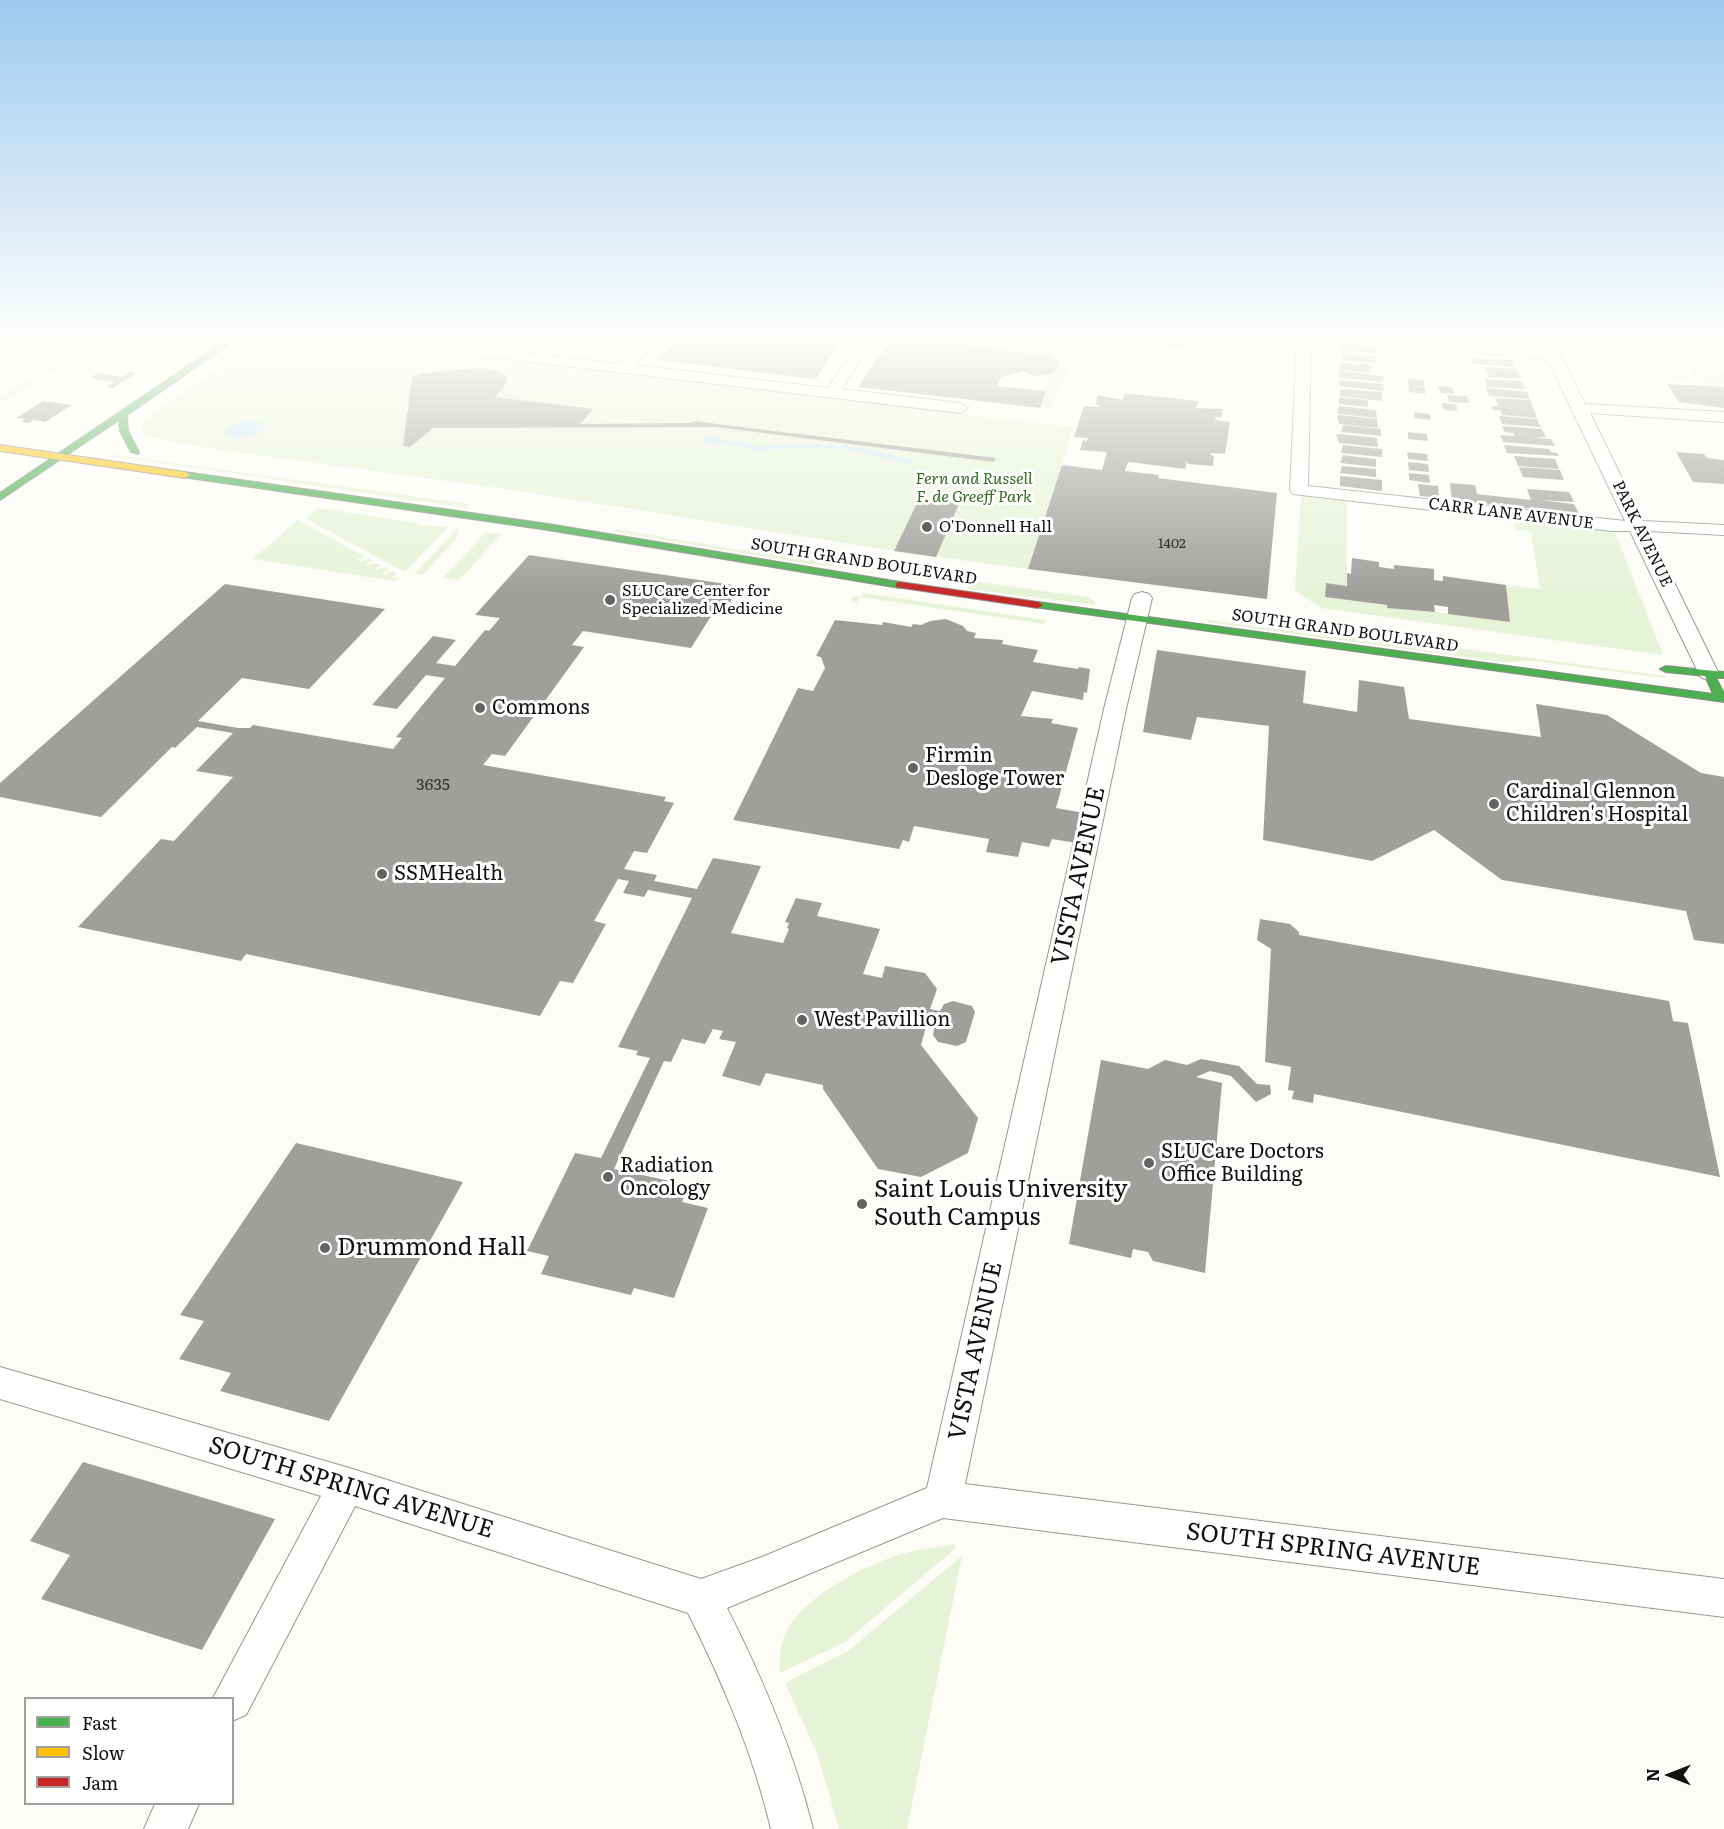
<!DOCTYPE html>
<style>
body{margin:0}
#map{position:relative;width:1724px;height:1829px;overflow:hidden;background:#fdfcf7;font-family:Literata,serif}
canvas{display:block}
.legend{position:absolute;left:24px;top:1697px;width:210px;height:108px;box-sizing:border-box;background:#fff;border:2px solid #a0a0a0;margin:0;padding:8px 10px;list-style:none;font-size:18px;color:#111}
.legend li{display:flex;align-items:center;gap:12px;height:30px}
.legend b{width:30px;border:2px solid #a0a0a0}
.north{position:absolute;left:1640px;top:1745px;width:60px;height:60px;-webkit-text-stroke:4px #fff;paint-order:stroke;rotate:270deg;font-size:16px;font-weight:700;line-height:24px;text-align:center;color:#111}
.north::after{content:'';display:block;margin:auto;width:21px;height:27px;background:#111;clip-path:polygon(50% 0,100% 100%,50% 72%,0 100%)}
</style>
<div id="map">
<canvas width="1724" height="1829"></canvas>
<ul class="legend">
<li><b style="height:8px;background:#4caf50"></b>Fast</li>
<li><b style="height:8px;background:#ffc107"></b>Slow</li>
<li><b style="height:8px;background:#c62828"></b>Jam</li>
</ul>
<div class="north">N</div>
</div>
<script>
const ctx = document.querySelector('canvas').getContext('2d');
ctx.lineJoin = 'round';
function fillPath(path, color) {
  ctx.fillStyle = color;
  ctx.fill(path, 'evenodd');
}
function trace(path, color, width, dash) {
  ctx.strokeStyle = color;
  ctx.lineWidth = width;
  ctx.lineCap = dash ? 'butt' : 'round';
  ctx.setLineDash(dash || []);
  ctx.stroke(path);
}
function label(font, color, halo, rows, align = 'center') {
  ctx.font = font + ' Literata,serif';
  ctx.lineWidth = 6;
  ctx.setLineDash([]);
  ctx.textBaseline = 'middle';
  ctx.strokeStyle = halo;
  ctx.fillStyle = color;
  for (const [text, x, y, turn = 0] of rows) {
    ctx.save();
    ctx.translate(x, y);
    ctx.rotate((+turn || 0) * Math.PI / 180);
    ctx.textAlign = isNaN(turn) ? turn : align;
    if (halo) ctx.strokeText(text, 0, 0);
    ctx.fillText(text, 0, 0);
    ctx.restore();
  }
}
const green = new Path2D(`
 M83 338H103L62 364 61 367 0 404V396L84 345 76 343Z
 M263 338H309L1074 427 1028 569 894 551 512 490 206 448 159 439 142 433V423L148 416Z
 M973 338H1080L1052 409 1040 408 1046 391V379L1033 376 1054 373 1059 362 969 346Z
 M1573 338H1581L1586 348 1600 349 1603 353 1667 357 1666 353 1692 354 1695 358 1724 360V362L1581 353Z
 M1690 368 1724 370V384L1676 381 1672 375 1694 376Z
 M117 455 470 504 466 508 111 456Z
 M1301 496 1347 501V586L1326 583 1325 597 1510 622 1506 585 1540 589 1531 532 1516 530 1512 522 1615 532 1663 655 1321 608 1295 590Z
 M318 508 418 523 417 525 448 527 405 572 306 519Z
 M298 520 366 557 358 560 361 562 369 558 373 561 366 564 368 566 376 563 381 565 374 569 377 571 384 567 389 569 382 573 384 575 392 571 397 574 390 578 392 579 401 576 394 581 253 559Z
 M458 528 459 531 456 539 424 574H414Z
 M617 529 740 550H772L917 573 916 575 866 568 814 565 615 532Z
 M486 532 502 534 459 580 443 578Z
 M971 581 1088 597 1096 603 1094 605 968 589Z
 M864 593 1025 617 1046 620 1044 624 860 597 856 603 851 600 853 597 862 596Z
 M1207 620 1324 635H1361L1664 676 1665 678 1534 661 1503 662 1207 622Z
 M954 1544 956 1548 845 1642 780 1673C779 1657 780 1642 788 1628 805 1598 858 1569 890 1558 910 1550 933 1548 954 1544Z
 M962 1556 907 1829H839L817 1753 785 1683 848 1651Z`);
const water = new Path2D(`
 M243 421 261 422 266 426C258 439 238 441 226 434L227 428Z
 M709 435 727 442 737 441 759 447 805 444 843 446 865 449 914 460 907 464 855 450 815 447 757 450 737 445 709 444 703 441Z`);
const building = new Path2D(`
 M677 338H843L816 379 657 360Z
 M890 338H973L969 346 1049 355 1059 361 1054 373 1033 376 1024 371 1001 377 997 386 1046 391 1040 408 858 387Z
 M1139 338H1141L1158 340 1156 346 1137 344Z
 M1169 338H1191L1189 349 1167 347Z
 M1463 338H1506L1509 345 1463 340Z
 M1342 343 1376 346V353L1341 350Z
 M1341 353 1376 356 1377 364 1341 360Z
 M1470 358 1512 360 1515 367 1472 364Z
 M1340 362 1371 365V373L1340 370Z
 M1485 367 1517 369 1521 379 1489 377Z
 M479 368 495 370 508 377 503 389 494 397 593 409 580 424 691 423 693 421 996 458 994 462 715 427 433 428 410 447 403 446 412 377 423 373Z
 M1339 371 1383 376 1384 382 1339 378Z
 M130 372 137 373 113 388 106 387 115 382 90 378 98 373 123 377Z
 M1408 378 1424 380V386H1417L1425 387V394L1409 392Z
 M1484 379 1522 381 1525 389 1487 387Z
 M1339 380 1383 384 1384 391 1339 386Z
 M1667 384 1724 387V408L1679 402Z
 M1438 386 1452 387 1454 394 1441 393Z
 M1486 388 1527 392 1530 399 1489 396Z
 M1340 389 1382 392V401L1340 396Z
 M1125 393 1198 401 1196 408 1223 409 1221 418 1216 417 1215 420 1230 422 1225 454 1211 453V455L1214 456 1213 466 1188 464 1187 461 1185 469 1128 462 1125 471 1159 475 1158 478 1277 493 1267 599 1028 569 1062 465 1102 470 1107 452 1080 450 1083 440 1087 441 1088 438 1074 437 1084 406 1099 407 1100 405 1095 404 1098 395 1122 400Z
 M1447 395 1467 396 1469 403 1449 402Z
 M1339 397 1368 400V407L1339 404Z
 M1495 398 1530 400 1537 418 1502 415 1500 410H1493L1492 406 1531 408 1498 406Z
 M43 401 72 405 45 422 33 420 29 423 21 422 25 419 16 418Z
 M1442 403 1456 404 1458 411 1444 410Z
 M1339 406 1376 410 1377 418 1340 414 1337 413Z
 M1414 412 1430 414 1431 420 1414 418Z
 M1340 415 1377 419 1378 428 1339 424 1337 416Z
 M1499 416 1537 419 1541 427 1502 424Z
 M1343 425 1381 429V436L1341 432Z
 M1502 426 1542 429 1546 437 1534 438 1551 439 1555 446 1503 442 1500 435 1515 436 1513 433 1505 432Z
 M1408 432 1427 434 1428 441 1408 439Z
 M1340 434 1377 438 1378 447 1339 443 1336 435Z
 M1343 445 1382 449V457L1341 453Z
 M1504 445 1549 449 1551 452 1557 453 1559 456 1507 453Z
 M1407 452 1427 454 1428 461 1408 459Z
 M1676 452 1704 454 1707 458 1724 460V484L1693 482Z
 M1343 455 1376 459V467L1340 463Z
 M1514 456 1555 459 1559 469 1518 466Z
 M1408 462 1428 464 1429 472 1409 470Z
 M1342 466 1376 469V477L1340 473Z
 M1519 467 1560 470 1564 480 1523 477Z
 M1409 473 1429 475 1430 483 1409 480Z
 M1340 476 1382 480V491L1340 486Z
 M1450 483 1475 485 1477 494 1531 500 1527 489 1569 492 1574 502 1539 500 1574 504 1579 514 1452 500Z
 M1418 484 1438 486 1439 498 1420 496Z
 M919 499 959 504 936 557 894 551Z
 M529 555 740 586 727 607 718 605 691 648 583 631 572 645 584 647 505 756 492 754 483 765 666 797 664 801 674 803 647 853 634 851 624 869 657 875 654 881 697 889 713 858 761 866 731 933 783 943 789 929 787 928 789 923 785 922 796 898 822 903 817 916 880 929 863 974 882 978 885 966 925 973 937 989 930 1009 940 1011 944 1004 953 1001 972 1006 975 1012 966 1042 957 1046 938 1042 933 1035 934 1029 926 1027 921 1045 978 1118 968 1153 921 1177 878 1169 823 1089V1085L766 1073 760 1086 722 1076 736 1042 719 1039 723 1031 713 1029 705 1044 682 1039 671 1062 664 1061 614 1169 689 1185 682 1202 708 1208 674 1298 634 1288 631 1295 541 1274 549 1256 527 1251 575 1153 601 1158 650 1058 636 1055 638 1051 618 1047 692 898 648 890 644 897 623 893 629 881 618 879 594 921 606 924 573 983 560 981 540 1016 246 954 241 961 78 927 161 839 174 841 233 777 196 771 233 733 197 727 175 748 172 747 101 817 0 797V783L225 584 385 609 309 689 242 678 198 721 238 728H250L253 725 393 749 402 738 396 737 445 678 426 675 397 709 372 705 433 636 456 640 436 663 455 666 485 630 489 631 500 618 475 615Z
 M1352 558 1379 562V567L1394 569V565L1434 569V580L1443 581V576L1506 585 1510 622 1448 614V607L1434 605 1435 612 1387 608V605L1325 597 1326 583 1347 586V573L1351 574Z
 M946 619 963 626 967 631 976 633 974 638 1003 640 1002 644 1038 650 1033 662 1078 669 1079 667 1090 669 1087 693 1084 692 1083 700 1032 691 1021 716 1053 719 1051 723 1078 728 1056 808 1084 813 1077 843 1052 839 1049 847 1022 842 1018 857 986 852 989 839 914 826 909 842 903 840 899 849 733 820 798 688 813 691 825 668 821 657 816 656 835 620 882 625 883 622 911 627 913 624 921 625 930 621Z
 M1157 650 1306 671 1303 703 1357 712 1359 680 1404 687 1409 719 1541 737 1536 704 1607 715 1701 773 1724 777V944L1694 940 1686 911 1502 880 1434 830 1372 861 1263 840 1269 726 1197 717 1191 740 1143 732Z
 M1260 919 1290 924 1299 932V935L1669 1001 1673 1021 1688 1023 1720 1177 1314 1094 1313 1103 1292 1099 1294 1091 1288 1090 1291 1067 1265 1062 1271 949 1257 940Z
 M1201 1059 1239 1066 1257 1084 1270 1085 1271 1094 1256 1102 1231 1076 1210 1071 1196 1077 1222 1083 1205 1273 1153 1261 1148 1252 1133 1249 1131 1258 1069 1244 1101 1060 1148 1069 1165 1060 1187 1065Z
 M296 1143 463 1182 329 1421 220 1391 231 1373 179 1359 204 1321 180 1315Z
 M83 1462 275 1519 202 1650 41 1599 70 1555 30 1541Z`);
const street = new Path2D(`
 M357 338H404L620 364 645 338H660L635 365 828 388 858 342 863 341 870 345 842 389 960 403 968 408 960 413 364 342Z
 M1297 338H1311L1308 486 1625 521 1548 360 1380 342 1373 338H1426L1544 350 1538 338H1552L1585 404 1724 412V422L1590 413 1643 521 1724 525V535L1649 531 1719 674 1716 678 1709 680 1702 678 1699 674 1630 531H1612L1293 494 1290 490Z
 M1142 592 1149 594 1152 598 1126 709 965 1484 1724 1579V1617L943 1518 727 1608C763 1679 794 1752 813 1829H771C753 1753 723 1683 688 1613L355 1506 246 1715 232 1721V1698H213L321 1496 0 1399V1367L346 1467 701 1579 762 1557 927 1488 1104 709 1132 598 1135 594Z
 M155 1804H199L188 1829H144Z`);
const fast = new Path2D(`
 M229 338H239L127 415 128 431 139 452 138 454 131 452 120 431 119 420 0 500V493Z
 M185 472 548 524 900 582 905 585 900 588 548 530 182 477V473Z
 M1038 602 1713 694 1705 676 1666 672 1660 669 1666 666 1724 672V678H1716L1724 693V702L1034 607V603Z`);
const slow = new Path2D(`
 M0 445 185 472 190 475 185 478 0 451Z`);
const jam = new Path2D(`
 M900 582 1038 602 1043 605 1038 608 896 587V583Z`);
const markers = [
 [927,527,6,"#646362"],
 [610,600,6,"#646362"],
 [480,708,6,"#646362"],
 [913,768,6,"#646362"],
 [1494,804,6,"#646362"],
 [382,874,6,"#646362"],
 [802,1020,6,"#646362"],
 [1149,1163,6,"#646362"],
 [608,1177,6,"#646362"],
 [862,1204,6,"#646362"],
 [325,1248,6,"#646362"]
];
const farNumbernames = [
 ["1402",1172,544]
];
const farParknames = [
 ["Fern and Russell",974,479],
 ["F. de Greeff Park",974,497]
];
const farStreetnames = [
 ["CARR LANE AVENUE",1511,514,7],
 ["PARK AVENUE",1642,534,64],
 ["SOUTH GRAND BOULEVARD",864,562,9],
 ["SOUTH GRAND BOULEVARD",1345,631,8]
];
const farPoinames = [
 ["O'Donnell Hall",939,527],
 ["SLUCare Center for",622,591],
 ["Specialized Medicine",622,609]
];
const numberNames = [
 ["3635",433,785]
];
const poiNames = [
 ["Commons",492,708],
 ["Firmin",925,756],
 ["Desloge Tower",925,779],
 ["Cardinal Glennon",1506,792],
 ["Children's Hospital",1506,815],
 ["SSMHealth",394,874],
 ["West Pavillion",814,1020],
 ["SLUCare Doctors",1161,1152],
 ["Office Building",1161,1175],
 ["Radiation",620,1166],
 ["Oncology",620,1189]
];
const nearStreetnames = [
 ["VISTA AVENUE",1079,876,-78],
 ["VISTA AVENUE",976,1351,-78],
 ["SOUTH SPRING AVENUE",351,1488,17],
 ["SOUTH SPRING AVENUE",1333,1550,7]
];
const nearPoinames = [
 ["Saint Louis University",874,1190],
 ["South Campus",874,1218],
 ["Drummond Hall",337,1248]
];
fillPath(green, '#e7f3d7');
fillPath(water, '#cde8f7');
fillPath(building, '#a19f9c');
trace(street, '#979795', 2);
trace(fast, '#8e8d8b', 2);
trace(slow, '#8e8d8b', 2);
trace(jam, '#8e8d8b', 2);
fillPath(street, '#fffffe');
fillPath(fast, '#4caf50');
fillPath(slow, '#ffc107');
fillPath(jam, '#c62828');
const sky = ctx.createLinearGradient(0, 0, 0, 594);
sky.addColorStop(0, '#9dc9ee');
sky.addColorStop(0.57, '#fefefb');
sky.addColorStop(1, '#fefefb00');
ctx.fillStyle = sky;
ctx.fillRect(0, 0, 1724, 594);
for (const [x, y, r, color] of markers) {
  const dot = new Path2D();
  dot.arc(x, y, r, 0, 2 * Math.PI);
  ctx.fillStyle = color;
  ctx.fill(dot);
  trace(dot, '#fff', 2);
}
label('14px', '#353434', null, farNumbernames);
label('italic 16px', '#2f6b1f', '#fff', farParknames);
label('16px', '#111', '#fff', farStreetnames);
label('16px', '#111', '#fff', farPoinames, 'left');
label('16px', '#353434', null, numberNames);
label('20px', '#111', '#fff', poiNames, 'left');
label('24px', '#111', '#fff', nearStreetnames);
label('24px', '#111', '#fff', nearPoinames, 'left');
</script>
